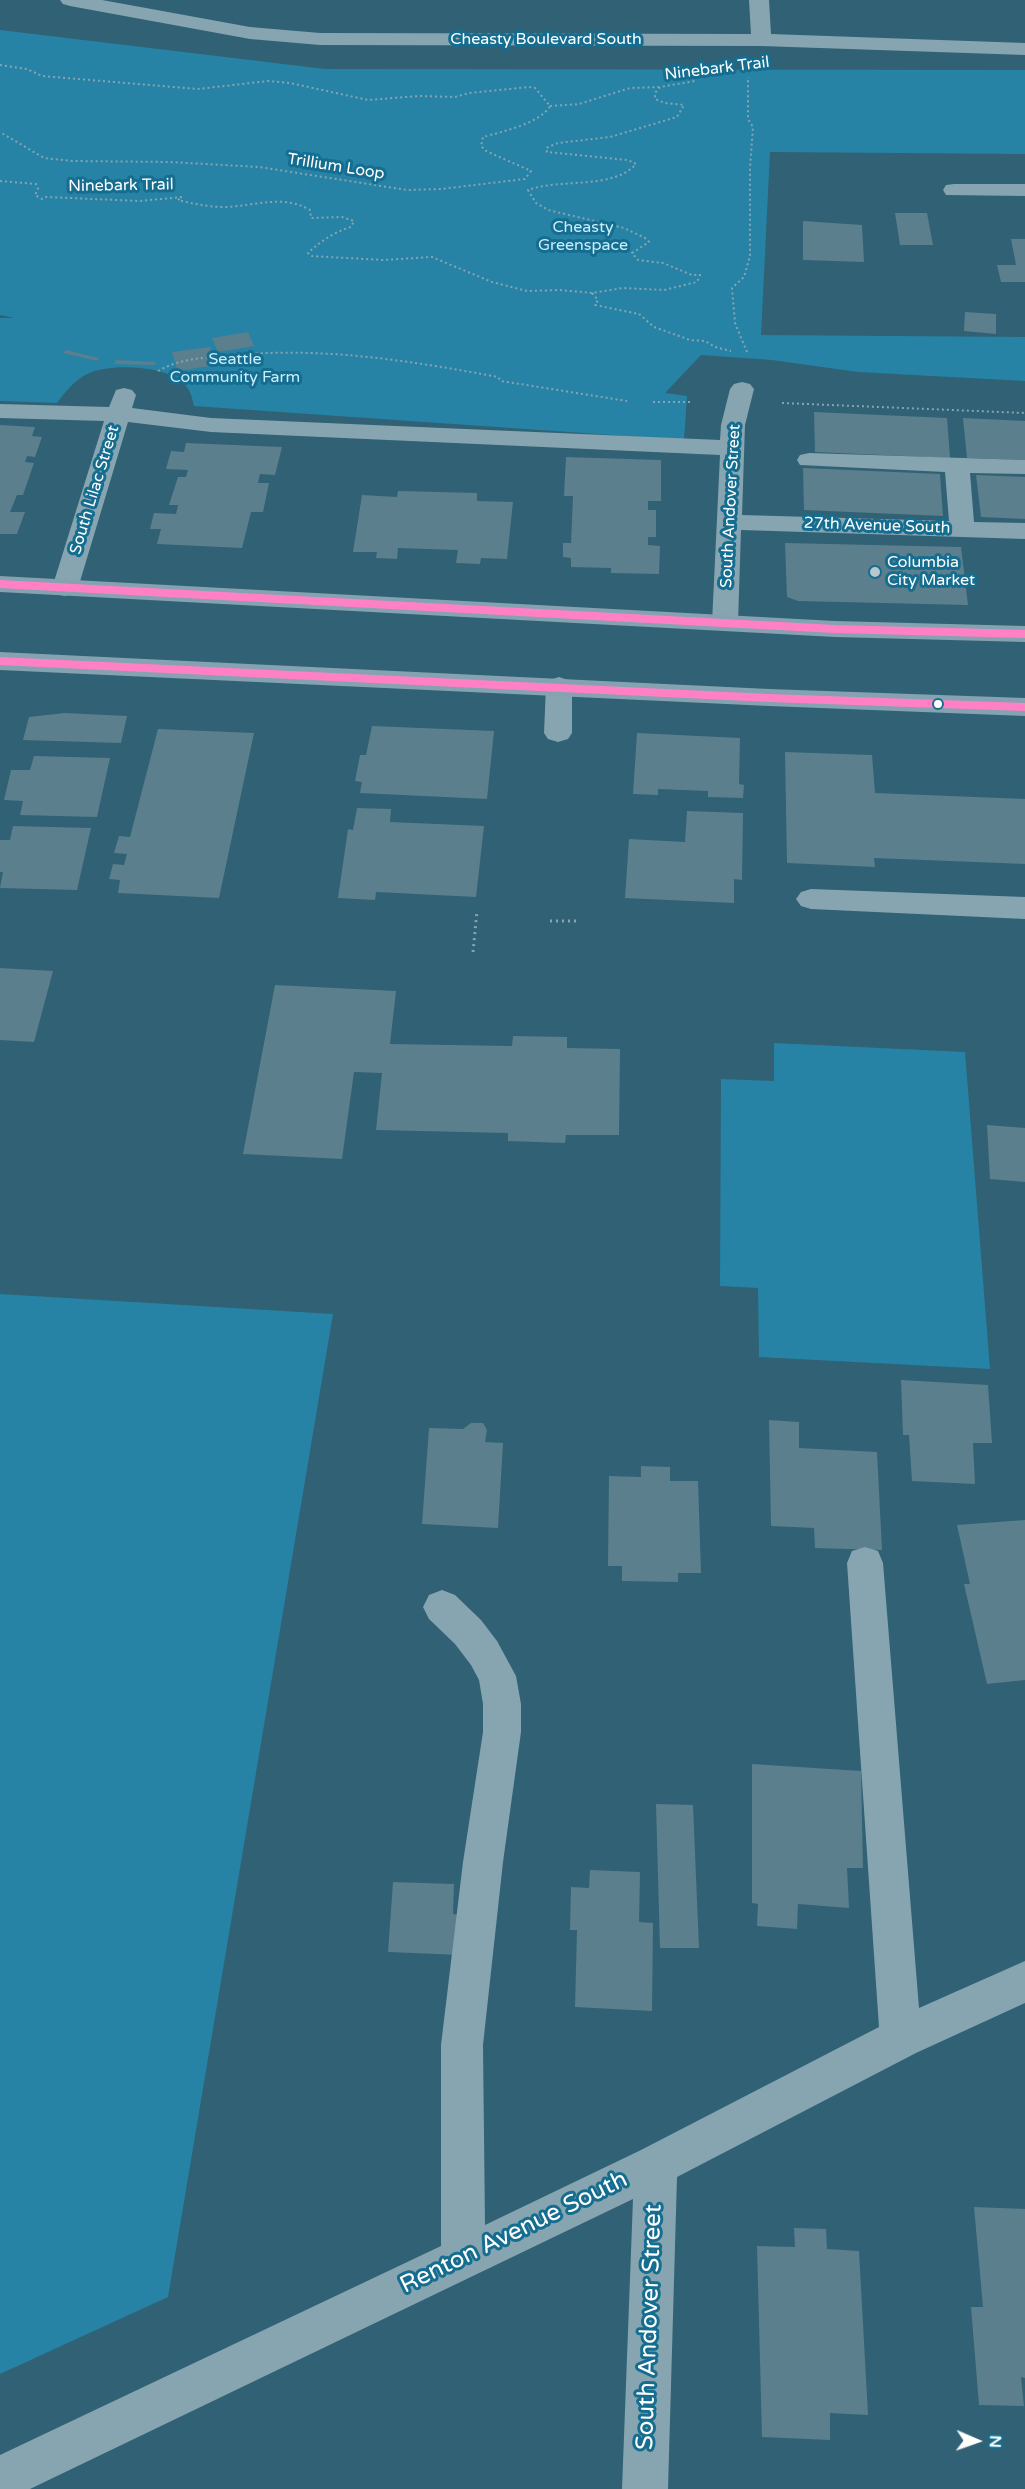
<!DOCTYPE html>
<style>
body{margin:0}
#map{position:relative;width:1025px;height:2489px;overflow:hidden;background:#316174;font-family:"Varela Round",sans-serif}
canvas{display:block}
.north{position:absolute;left:947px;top:2411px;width:60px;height:60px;-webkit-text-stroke:4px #156d90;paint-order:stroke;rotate:92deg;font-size:16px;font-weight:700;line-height:24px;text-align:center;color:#fff}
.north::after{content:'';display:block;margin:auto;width:21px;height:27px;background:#fff;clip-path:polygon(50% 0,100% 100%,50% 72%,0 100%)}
</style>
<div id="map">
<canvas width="1025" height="2489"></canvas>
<div class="north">N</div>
</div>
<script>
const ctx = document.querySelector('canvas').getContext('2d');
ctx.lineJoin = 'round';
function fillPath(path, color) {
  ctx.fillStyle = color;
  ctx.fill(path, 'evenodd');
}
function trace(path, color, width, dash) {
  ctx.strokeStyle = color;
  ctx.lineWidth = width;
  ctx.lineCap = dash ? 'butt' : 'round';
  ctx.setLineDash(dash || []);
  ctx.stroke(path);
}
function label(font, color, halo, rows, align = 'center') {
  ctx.font = font + ' "Varela Round",sans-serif';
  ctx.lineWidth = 6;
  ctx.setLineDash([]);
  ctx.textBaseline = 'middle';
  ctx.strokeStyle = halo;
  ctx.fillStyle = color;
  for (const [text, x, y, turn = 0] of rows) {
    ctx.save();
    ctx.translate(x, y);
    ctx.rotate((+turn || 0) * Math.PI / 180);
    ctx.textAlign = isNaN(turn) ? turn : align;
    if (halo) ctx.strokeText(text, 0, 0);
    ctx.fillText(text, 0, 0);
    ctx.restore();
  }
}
const green = new Path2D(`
 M0 30 325 69 1025 70V154L770 152 761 335 1025 337V381L858 372 772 360 701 355 665 393 687 396 684 440 194 406C192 397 190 388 182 382 163 365 109 363 87 374 74 381 65 392 57 403L0 401V318H14L0 315Z
 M774 1043 965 1052 990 1369 759 1357 758 1288 720 1286 721 1079 774 1081Z
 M0 1294 333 1314 168 2297 0 2374Z`);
const building = new Path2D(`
 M895 213H927L933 245H900Z
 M803 221 862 225 864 262 803 260Z
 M1011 239H1025V282H1001L997 265H1016Z
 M965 312 996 314V334L964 331Z
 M248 332 254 346 218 352 212 338Z
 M210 347 216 365 178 371 172 352Z
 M66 350 86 355 99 358 97 361 63 353Z
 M116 360 155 362 156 365 114 364Z
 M814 412 947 418 950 458 815 452Z
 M963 418 1025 421V460L967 458Z
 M0 425 35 427 32 436 42 437 35 457 27 456 25 462 34 463 23 495H17L10 512H25L17 534H0Z
 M186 443 282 447 275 475 260 474 258 483H269L263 512H251L242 548 157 544 161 529H150L154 513 176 514 178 505H169L178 477H186L188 470 166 469 171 451 184 452Z
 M566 457 661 460V501H648V510H656V537H648V545L660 546 659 574 611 573V568L571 567V558L563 557V543H571L573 496H564Z
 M803 468 940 474 943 516 804 510Z
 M976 475 1025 477V519L981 517Z
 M398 491 477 493V501L513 502 507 559 481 558 480 564 456 563 458 550 398 548 397 559 376 558 377 552H353L362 495 397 497Z
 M785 543 961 547 968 605 798 601 787 597Z
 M65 713 127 716 121 743 23 740 29 717Z
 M372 726 494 731 487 799 360 793 362 782 355 781 360 755H366Z
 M158 729 254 733 219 898 118 893 120 880 109 879 113 864 124 865 127 854 114 853 119 836 130 837Z
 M637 733 740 738 739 784 744 785 743 798 708 797V791L658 789V795L633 794Z
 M785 752 872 755 875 793 1025 799V864L874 858 875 867 787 863Z
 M34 756 110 758 97 817 20 815 23 801 4 800 11 770H30Z
 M357 808 391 809 390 822 484 826 476 897 376 892 375 900 338 898 348 829 353 830Z
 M687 811 743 813 742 880 734 879V903L625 898 629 839 685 842Z
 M13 826 91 828 77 890 0 888 3 872H0V840H10Z
 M0 968 53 971 34 1042 0 1040Z
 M275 985 396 991 390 1044 512 1046 513 1036 567 1037V1048L620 1049 619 1135H566L565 1143 508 1141V1133L376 1130 382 1073 354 1072 342 1159 243 1154Z
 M987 1125 1025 1128V1182L990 1179Z
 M901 1380 988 1385 992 1443H973L975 1484 912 1481 909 1435H903Z
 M769 1420 799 1422V1448L877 1452 882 1550 815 1548 814 1528 771 1526Z
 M471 1423H483L487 1430 485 1442 503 1443 498 1528 422 1524 429 1428 463 1429Z
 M641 1466 670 1467V1481H698L701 1573H678V1582L622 1581V1566H608L609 1476 641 1477Z
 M1025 1520V1680L987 1684 964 1584H970L957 1525Z
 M752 1764 861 1771 863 1868H847L849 1908 798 1904 797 1929 757 1926 758 1904 752 1903Z
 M656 1804 693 1805 699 1948H660Z
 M590 1870 640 1872 639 1922 653 1923 652 2011 575 2007 577 1930H570L571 1887 589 1888Z
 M393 1882 454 1884 453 1914 463 1915 461 1955 388 1952Z
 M974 2207 1025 2209V2378L1021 2377 1024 2406 979 2405 971 2307H983Z
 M794 2228 826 2229 827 2249 859 2251 868 2415 830 2413V2440L762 2437 757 2246 795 2247Z`);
const pathFar1 = new Path2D(`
 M0 65 27 69 42 76 198 89 268 81 290 83 368 100 419 96 455 97 469 93 529 87 535 88 550 106C541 123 501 132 483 137L481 146 486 151 531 171 525 179 441 189 407 190 259 167 170 162 72 161 44 158 0 132
 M550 106 579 104 630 88 659 87
 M0 181 36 184 38 189 35 195 42 199 46 197 140 201 182 197 178 200C194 204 209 207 225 207 255 206 283 194 310 210L311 218 342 217 354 221 351 227C334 232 321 241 308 253L311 256 383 260 432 257 492 282 527 291 560 290 592 293 623 288 664 290 697 282 700 275H692L663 263 638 260 632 253 649 242 647 239 624 228 548 210 536 203 528 190C560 178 613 190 636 164L628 160 547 152 546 148 558 143 610 137 677 117 684 105 665 103 655 99V93L660 87 695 81
 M592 293 598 300 595 305 639 314 654 327 690 340 705 341 715 347 731 351
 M747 352 735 323 732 288 744 277 750 256V168L753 127 748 119V77
 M158 371C179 359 201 358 225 356 317 346 407 360 498 377L501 381 627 401
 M653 402H693
 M782 403 1025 413`);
const path = new Path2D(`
 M550 921H578
 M473 952 477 911`);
const minor = new Path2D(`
 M60 0H102L250 27 320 33 751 34 749 0H769L771 34 1025 43V55L761 46 320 45 250 39 70 6 63 4Z
 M954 184H1025V196L946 195 943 190 946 185Z
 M742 382 750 384 754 389 745 425 742 515 949 521 945 472 800 465 797 460 800 455 809 453 1025 460V474L970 473 974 522 1025 523V539L741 530 738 623 734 629 725 631 716 629 712 623 720 455 211 432 128 422 78 588 74 594 65 596 56 594 52 588 104 421 0 418V404L109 407 116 390 124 388 132 390 136 395 132 408 211 418 720 440 721 425 730 389 734 384Z
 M559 677 568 680 572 686V733L568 739 558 742 548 739 544 733 546 686 550 680Z
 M811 889 1025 897V919L811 909 801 906 796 899 801 892Z
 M865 1547 878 1551 883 1563 919 2008 1025 1961V2003L916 2053 677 2177 668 2489H622L633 2199 30 2489H0V2455L441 2246V2045L463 1862 483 1732V1704L479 1680 471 1665 455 1644 429 1619 423 1607 429 1595 442 1590 455 1595 481 1620 497 1641 516 1676 521 1704V1732L503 1862 483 2045 485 2225 641 2150 879 2027 847 1563 852 1551Z`);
const major = new Path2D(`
 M0 576 835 621 1025 626V642L835 637 0 592Z
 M0 652 769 689 1025 698V716L769 706 0 670Z`);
const bus1 = new Path2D(`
 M0 584 835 629 1025 634
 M0 661 769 698 1025 707`);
const markers = [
 [875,572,6,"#b7c8ce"],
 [938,704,5,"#fff"]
];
const farStreetnames = [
 ["Cheasty Boulevard South",546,40],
 ["Ninebark Trail",717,69,-7],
 ["Trillium Loop",336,167,9],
 ["Ninebark Trail",121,186,-1],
 ["South Lilac Street",95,490,-73],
 ["South Andover Street",731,506,-87],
 ["27th Avenue South",877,526,2]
];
const farParknames = [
 ["Cheasty",583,228],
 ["Greenspace",583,246],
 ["Seattle",235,360],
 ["Community Farm",235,378]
];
const farPoinames = [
 ["Columbia",887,563],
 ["City Market",887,581]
];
const nearStreetnames = [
 ["Renton Avenue South",514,2233,-26],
 ["South Andover Street",650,2327,-88]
];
fillPath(green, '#2683a5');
fillPath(building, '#5b7f8d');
trace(pathFar1, '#86a5b0', 2, [2, 3]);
trace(path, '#86a5b0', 3, [2, 4]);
fillPath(minor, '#86a5b0');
fillPath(major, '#85a2b0');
trace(bus1, '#ff80c5', 8);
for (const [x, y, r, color] of markers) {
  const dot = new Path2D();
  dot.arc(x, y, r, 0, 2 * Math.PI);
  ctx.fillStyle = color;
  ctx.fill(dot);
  trace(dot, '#156d90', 2);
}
label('16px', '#fff', '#156d90', farStreetnames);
label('16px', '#c8eefc', '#156d90', farParknames);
label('16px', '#fff', '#156d90', farPoinames, 'left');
label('24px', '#fff', '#156d90', nearStreetnames);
</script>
